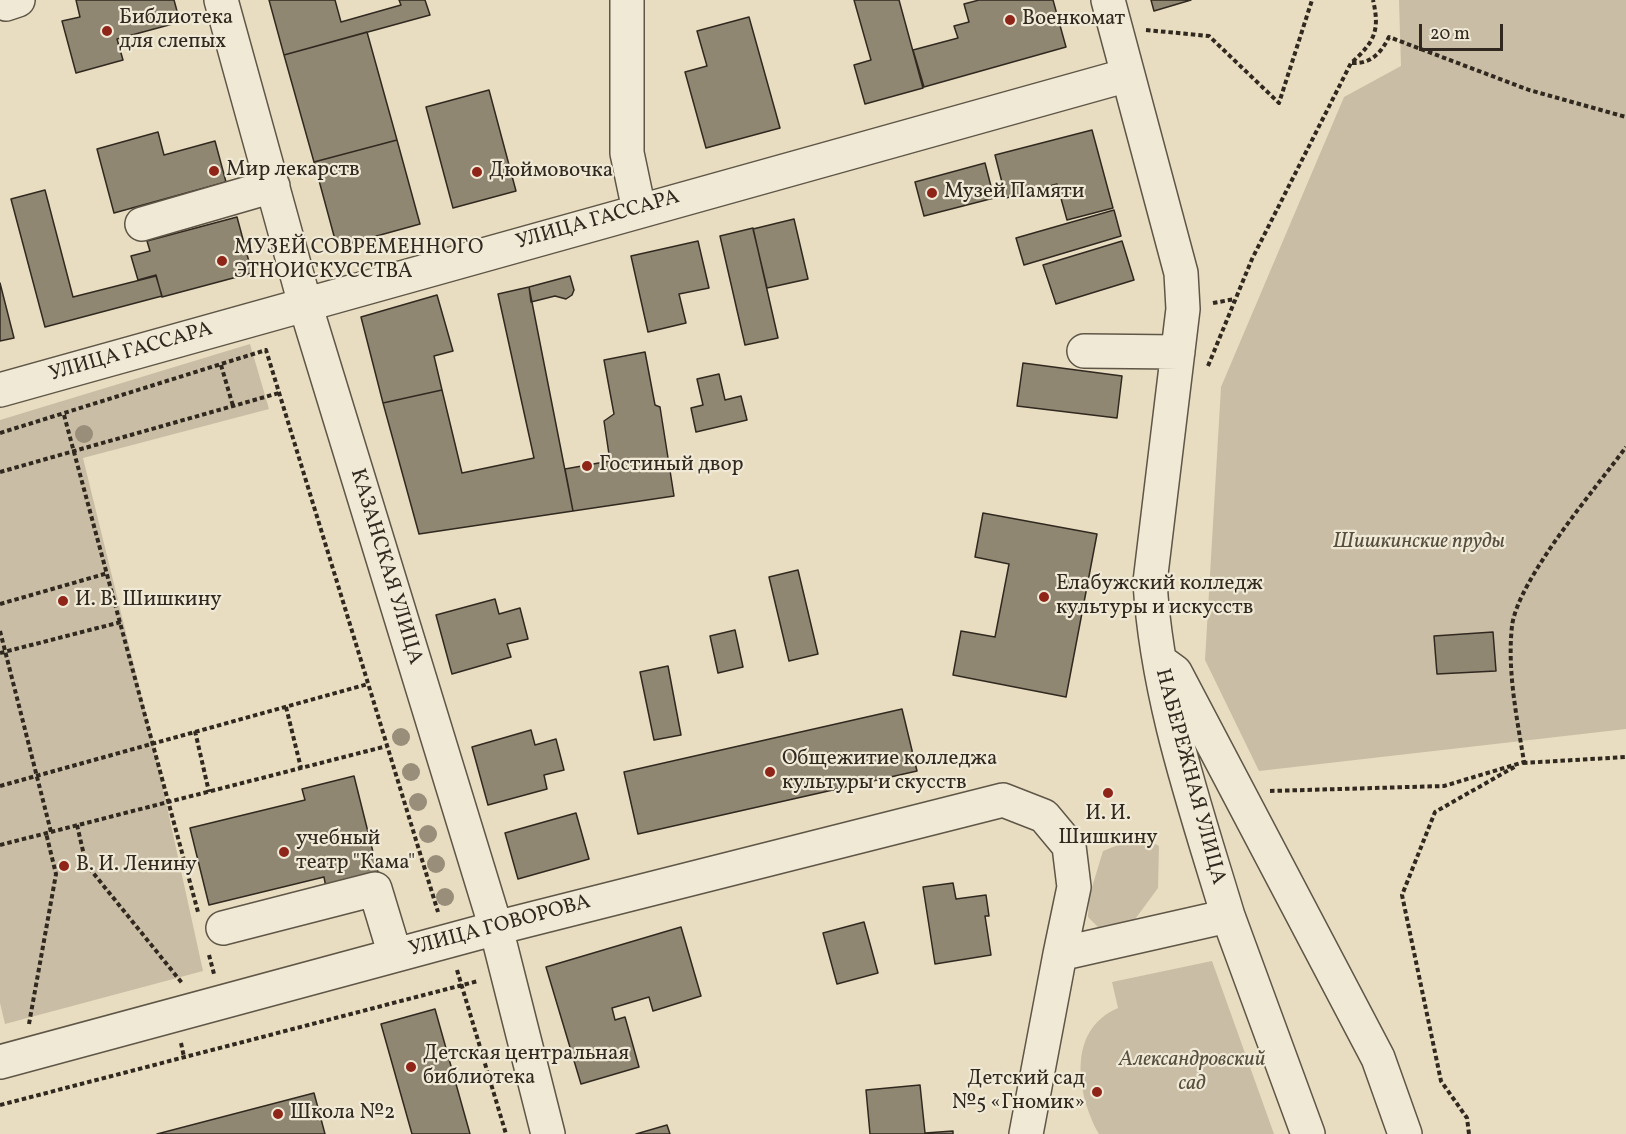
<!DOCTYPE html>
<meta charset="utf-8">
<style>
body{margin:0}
#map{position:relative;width:1626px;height:1134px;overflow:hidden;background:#e8ddc0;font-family:Vollkorn,serif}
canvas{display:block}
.scale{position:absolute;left:1419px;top:24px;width:84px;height:27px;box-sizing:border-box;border:3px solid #31291f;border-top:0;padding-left:8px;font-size:18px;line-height:21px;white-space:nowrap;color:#31291f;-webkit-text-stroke:4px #f0e9d6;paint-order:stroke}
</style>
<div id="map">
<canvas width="1626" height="1134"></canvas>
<div class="scale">20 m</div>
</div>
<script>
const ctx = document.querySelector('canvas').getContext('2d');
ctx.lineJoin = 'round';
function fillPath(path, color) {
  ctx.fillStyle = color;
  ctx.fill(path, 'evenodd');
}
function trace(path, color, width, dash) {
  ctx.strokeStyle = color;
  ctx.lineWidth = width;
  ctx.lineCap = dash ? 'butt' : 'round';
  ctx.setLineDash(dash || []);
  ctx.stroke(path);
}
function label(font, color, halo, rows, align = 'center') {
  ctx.font = font + ' Vollkorn,serif';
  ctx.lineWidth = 4.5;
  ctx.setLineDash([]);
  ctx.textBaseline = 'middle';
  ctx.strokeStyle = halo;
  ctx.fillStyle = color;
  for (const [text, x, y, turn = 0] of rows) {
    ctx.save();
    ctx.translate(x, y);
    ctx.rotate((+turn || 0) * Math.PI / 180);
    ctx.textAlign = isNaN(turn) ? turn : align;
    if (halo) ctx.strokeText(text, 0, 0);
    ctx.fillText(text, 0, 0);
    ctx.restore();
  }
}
const green = new Path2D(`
 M1399 0H1626V729L1259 771 1205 660 1221 387 1344 97 1401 66Z
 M250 344 269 409 83 458 153 743 203 971 5 1024 0 1003V420Z
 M1141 836 1159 846 1158 888 1130 926 1102 931 1088 917 1089 897 1103 851Z
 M1212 961 1274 1134H1099C1077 1095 1066 1030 1118 1008L1112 982Z`);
const building = new Path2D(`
 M76 0H174L180 22 117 39 123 60 76 73 62 21 80 17Z
 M269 0H335L341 22 401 5 399 0H425L430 15 284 55Z
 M854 0H899L923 88 865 104 854 65 871 60Z
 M979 0H1053L1066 47 924 87 913 50 958 38 954 26 969 22 964 4Z
 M1151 0H1191L1154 11Z
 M749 17 780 128 706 148 685 72 707 66 697 31Z
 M367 32 397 140 314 162 284 55Z
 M489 90 516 191 453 208 426 107Z
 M1092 130 1113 208 1067 220 1057 184 1006 198 995 155Z
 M158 132 164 155 215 141 226 182 114 213 97 149Z
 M397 140 420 224 337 247 314 162Z
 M985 163 994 198 924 216 915 182Z
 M45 190 73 297 156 276 162 296 45 327 11 199Z
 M1114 210 1121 236 1024 265 1016 238Z
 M237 217 252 273 162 297 156 275 138 280 131 256 150 251 147 241Z
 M794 219 808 279 767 288 753 229Z
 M753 228 778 338 745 345 720 236Z
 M698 241 709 288 679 294 686 323 648 332 631 256Z
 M1122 241 1134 280 1056 304 1043 265Z
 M570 276 574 290 572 295 566 299 555 296 531 302 529 287Z
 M0 283 14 338 0 341Z
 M529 287 573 511 419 534 383 403 442 390 462 473 534 458 498 294Z
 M437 295 453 351 434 356 442 390 383 403 361 317Z
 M645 352 655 405 660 407 674 496 573 511 565 469 610 461 604 421 614 414 604 360Z
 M1023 363 1122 376 1117 418 1017 406Z
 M719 374 725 400 741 396 747 420 696 432 691 408 703 405 697 379Z
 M983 513 1097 534 1066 697 953 675 961 631 995 637 1009 564 975 557Z
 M798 570 818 654 789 661 769 577Z
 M495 599 499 614 520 608 528 639 507 644 511 657 452 674 436 615Z
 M735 630 743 667 718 673 710 636Z
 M1493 632 1496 671 1437 674 1434 636Z
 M668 666 681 735 654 740 640 672Z
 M902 709 917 771 638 834 624 772Z
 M531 730 535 745 556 739 564 770 544 775 547 789 488 805 472 747Z
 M354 776 380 880 327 893 324 877 209 905 190 828 305 800 302 789Z
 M576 813 589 859 518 879 505 833Z
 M953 883 956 899 986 895 989 916H985L991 955 935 964 923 887Z
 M864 922 878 973 837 984 823 933Z
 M681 927 701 996 653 1011 649 997 612 1008 615 1020 625 1017 639 1067 581 1084 546 967Z
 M435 1009 470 1134H412L381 1024Z
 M920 1085 925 1133 953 1131V1134H870L866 1090Z
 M314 1093 325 1134H157Z
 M667 1125 670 1134H636Z`);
const path = new Path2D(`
 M1146 30 1209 36 1279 103 1312 0
 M1352 63C1371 64 1381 53 1389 37L1529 90 1626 117
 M1213 303 1235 299
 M221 365 233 406
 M1208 366 1252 259 1351 63C1375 42 1380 30 1373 0
 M64 415 198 912
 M0 433 266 350 438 912
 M0 472 279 393
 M0 604 108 573
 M0 631 51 832
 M0 653 121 622
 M286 707 301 768
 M195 731 209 792
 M1523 763 1626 757
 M0 786 368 684
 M1270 791 1444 786 1524 762C1517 718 1507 671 1512 626 1518 579 1596 488 1626 447
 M77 825 86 864 182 983
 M0 845 387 746
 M209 955 214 974
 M457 970 506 1134
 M29 1024 56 874 46 833
 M181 1043 184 1057
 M0 1105 478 981
 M1469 1134 1467 1118 1441 1081 1402 895 1435 812 1516 766`);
const minor = new Path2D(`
 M221 0 305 304 496 928 548 1134
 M627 0V153L639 210
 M6 4 18 0
 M142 224 273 186
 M1084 351 1178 352
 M0 390 1128 75
 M1160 661 1175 672 1378 1058 1405 1134
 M1228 916 1308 1134
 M223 928 375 889 395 955
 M0 1062 496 928 1003 800 1044 816 1069 846 1074 887 1060 954
 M1026 1134 1060 954 1228 916C1195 806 1157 698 1150 582L1183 309 1181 273 1108 0`);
const trees = [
 [84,434],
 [401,737],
 [411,772],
 [418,802],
 [428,834],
 [436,864],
 [445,897]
];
const markers = [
 [1010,20,6,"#8f2418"],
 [107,31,6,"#8f2418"],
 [214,171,6,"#8f2418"],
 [477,172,6,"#8f2418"],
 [932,193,6,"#8f2418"],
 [222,261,6,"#8f2418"],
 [587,466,6,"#8f2418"],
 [1044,597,6,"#8f2418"],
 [63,601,6,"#8f2418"],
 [770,772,6,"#8f2418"],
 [1108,793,6,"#8f2418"],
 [284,852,6,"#8f2418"],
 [64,866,6,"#8f2418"],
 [411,1067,6,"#8f2418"],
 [1097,1092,6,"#8f2418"],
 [278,1114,6,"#8f2418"]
];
const poiNames = [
 ["Библиотека",119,19],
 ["для слепых",119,43],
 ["Военкомат",1022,20],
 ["Мир лекарств",226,171],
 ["Дюймовочка",489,172],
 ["Музей Памяти",944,193],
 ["МУЗЕЙ СОВРЕМЕННОГО",234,249],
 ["ЭТНОИСКУССТВА",234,273],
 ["Гостиный двор",599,466],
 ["Елабужский колледж",1056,585],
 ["культуры и искусств",1056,609],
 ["И. В. Шишкину",75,601],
 ["Общежитие колледжа",782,760],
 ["культуры и скусств",782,784],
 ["И. И.",1108,815,"center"],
 ["Шишкину",1108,839,"center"],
 ["учебный",296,840],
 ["театр \"Кама\"",296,864],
 ["В. И. Ленину",76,866],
 ["Детская центральная",423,1055],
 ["библиотека",423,1079],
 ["Детский сад",1085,1080,"right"],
 ["№5 «Гномик»",1085,1104,"right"],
 ["Школа №2",290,1114]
];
const streetNames = [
 ["УЛИЦА ГАССАРА",598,221,-16],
 ["УЛИЦА ГАССАРА",131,353,-16],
 ["КАЗАНСКАЯ УЛИЦА",385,567,73],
 ["НАБЕРЕЖНАЯ УЛИЦА",1189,777,75],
 ["УЛИЦА ГОВОРОВА",500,927,-15]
];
const parkNames = [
 ["Шишкинские пруды",1419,543],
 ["Александровский",1192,1061],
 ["сад",1192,1085]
];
fillPath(green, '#c9bea5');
fillPath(building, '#908773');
trace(building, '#31291f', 1.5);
trace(minor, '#5f5647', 36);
trace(path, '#31291f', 4, [4.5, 3]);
trace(minor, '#f0e9d6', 33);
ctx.fillStyle = '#988e7a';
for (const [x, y] of trees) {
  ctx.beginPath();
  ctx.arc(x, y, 9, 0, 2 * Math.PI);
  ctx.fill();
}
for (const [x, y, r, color] of markers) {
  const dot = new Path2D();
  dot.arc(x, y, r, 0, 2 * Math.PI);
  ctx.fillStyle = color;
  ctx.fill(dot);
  trace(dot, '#f0e9d6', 2);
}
label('21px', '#31291f', '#f0e9d6', poiNames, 'left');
label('21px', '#31291f', '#f0e9d6', streetNames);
label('italic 21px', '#574e40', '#f0e9d6', parkNames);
</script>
